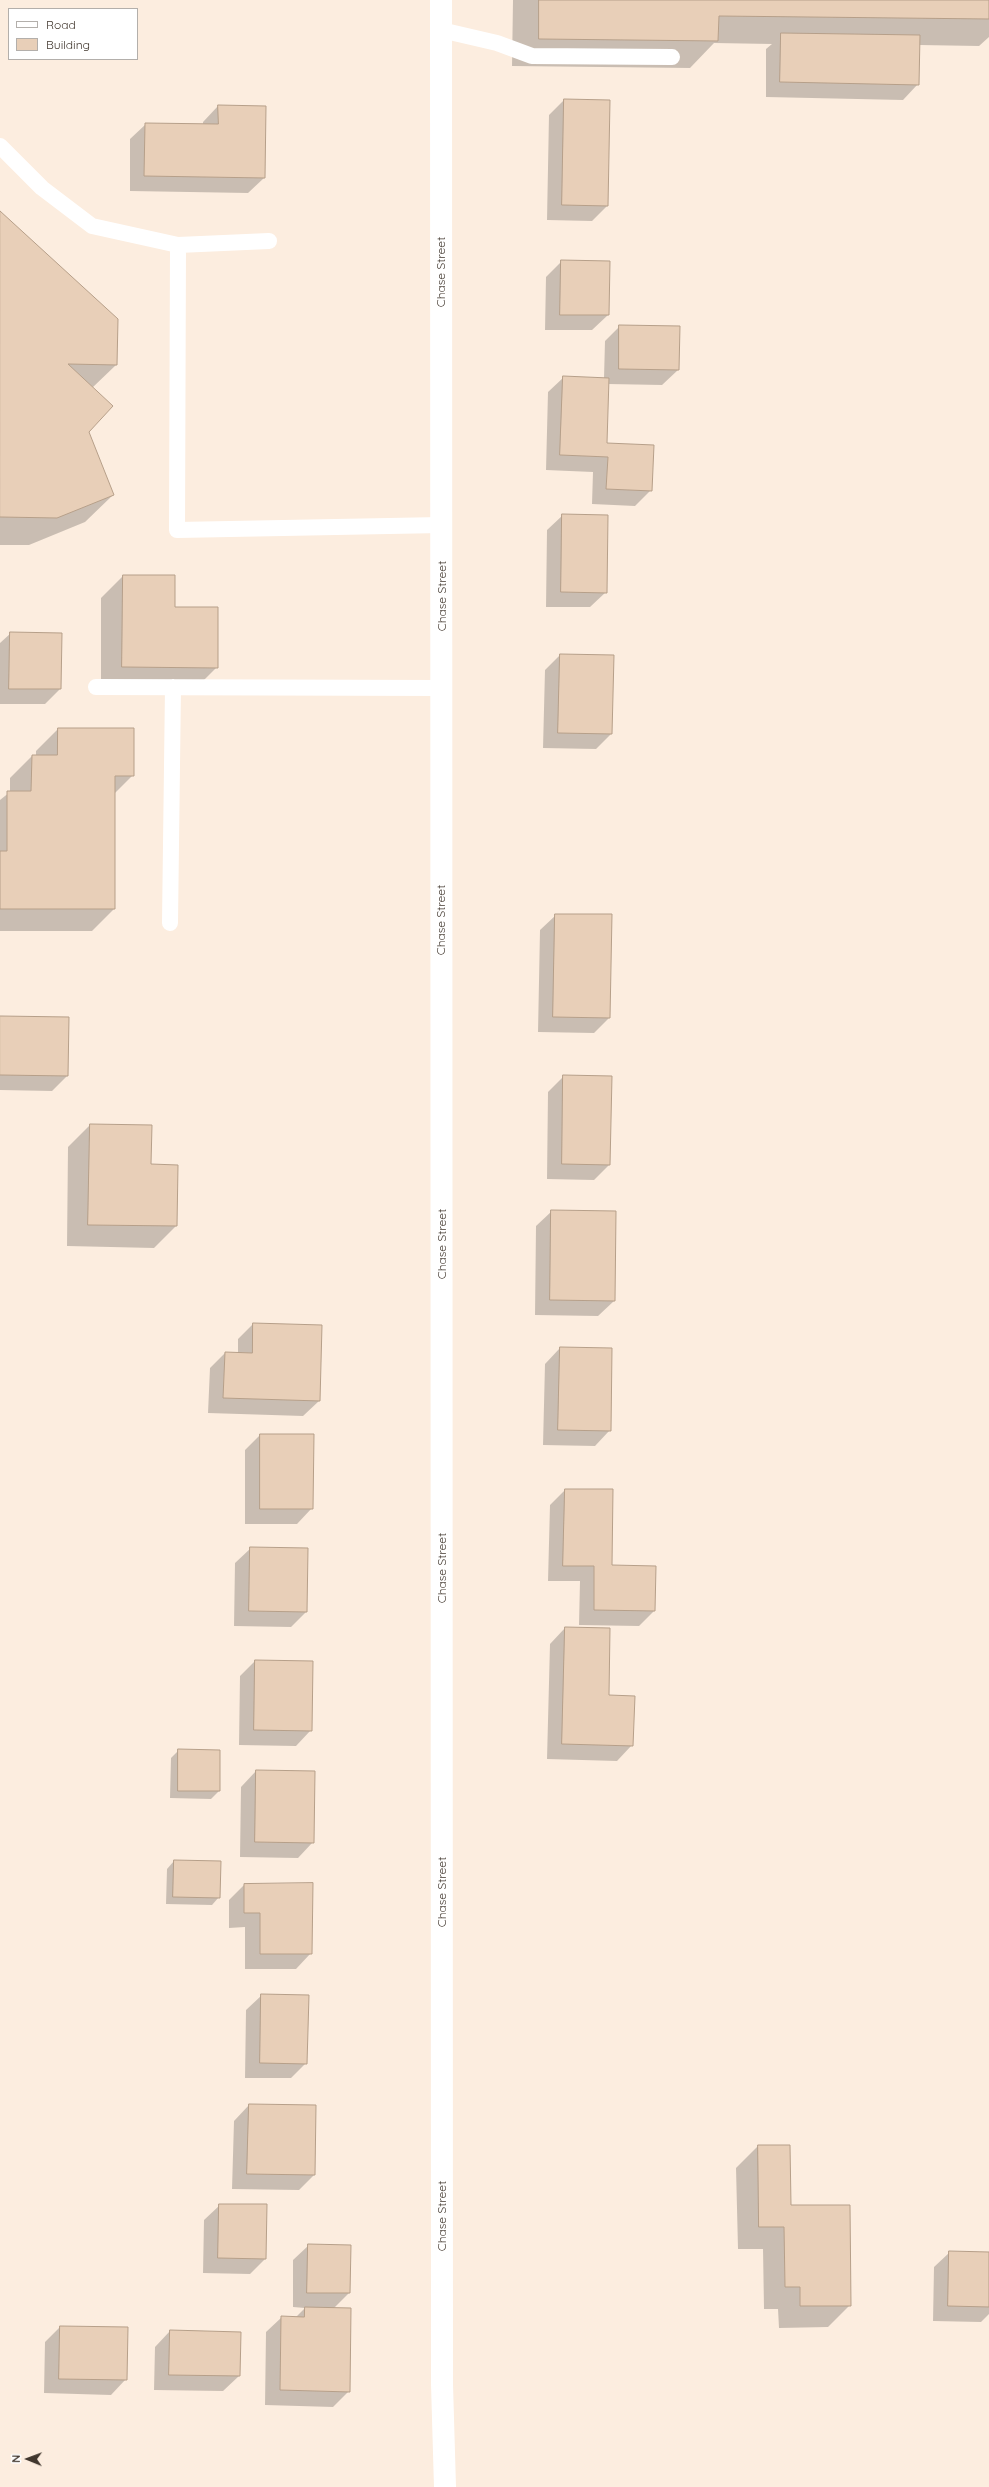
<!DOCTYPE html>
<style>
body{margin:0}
#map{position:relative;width:989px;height:2487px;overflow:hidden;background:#fceddf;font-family:Quicksand,sans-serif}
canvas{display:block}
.legend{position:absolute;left:8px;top:8px;width:130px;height:52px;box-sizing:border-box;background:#fff;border:1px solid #b3afab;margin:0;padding:5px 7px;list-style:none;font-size:12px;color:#41372e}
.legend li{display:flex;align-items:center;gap:8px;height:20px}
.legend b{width:20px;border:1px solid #b3afab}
.north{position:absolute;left:8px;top:2439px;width:40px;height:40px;-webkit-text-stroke:3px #fff;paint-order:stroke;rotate:271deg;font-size:11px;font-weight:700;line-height:16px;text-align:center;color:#41372e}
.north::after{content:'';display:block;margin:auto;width:14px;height:18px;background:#41372e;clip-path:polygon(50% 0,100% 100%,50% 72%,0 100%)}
</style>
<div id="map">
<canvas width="989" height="2487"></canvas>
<ul class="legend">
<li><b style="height:5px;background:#fff"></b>Road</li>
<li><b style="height:11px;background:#e8cfb8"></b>Building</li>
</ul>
<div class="north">N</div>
</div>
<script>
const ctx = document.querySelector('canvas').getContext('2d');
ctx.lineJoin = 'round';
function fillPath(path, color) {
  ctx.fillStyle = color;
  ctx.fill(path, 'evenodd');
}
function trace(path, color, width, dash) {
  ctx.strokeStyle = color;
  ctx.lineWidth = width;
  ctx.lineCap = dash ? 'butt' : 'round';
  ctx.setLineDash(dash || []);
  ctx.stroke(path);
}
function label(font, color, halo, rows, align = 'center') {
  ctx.font = font + ' Quicksand,sans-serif';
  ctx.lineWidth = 3;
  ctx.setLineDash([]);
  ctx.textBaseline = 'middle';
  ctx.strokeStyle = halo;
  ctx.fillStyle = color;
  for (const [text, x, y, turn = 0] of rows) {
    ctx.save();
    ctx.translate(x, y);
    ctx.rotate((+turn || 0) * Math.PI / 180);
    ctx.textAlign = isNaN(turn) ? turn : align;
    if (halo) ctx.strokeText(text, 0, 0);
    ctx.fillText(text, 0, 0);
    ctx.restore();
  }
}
const shadow = new Path2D(`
 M513 0H989V37L979 46 919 45 918 84 903 100 766 97V49L772 44 714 43 690 68 512 66Z
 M564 100 607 206 592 221 547 220 549 115Z
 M218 106 264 178 248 193 130 191V139L146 124 203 125V122Z
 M0 213 116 365 92 388 87 432 113 495 85 522 29 545H0Z
 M562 261 608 315 592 330H545L546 277Z
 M620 326 678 370 662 385 608 384 606 444 651 490 635 506 592 504 593 472 546 470 548 392 564 377 604 378 605 341Z
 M563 515 606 592 590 607H546L547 530Z
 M123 576 174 608 217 667 195 689 101 688V598Z
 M11 633 61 634 60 689 45 704H0V643Z
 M560 655 611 734 596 749 543 748 545 670Z
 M58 729 133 775 114 794V909L92 931H0V800L10 792V778L32 756H36V751Z
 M556 915 609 1018 594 1033 538 1032 540 930Z
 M0 1017 67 1076 52 1091 0 1090Z
 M564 1076 609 1165 594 1180 547 1179 548 1092Z
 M90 1125 176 1226 154 1248 67 1246 68 1147Z
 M552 1211 614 1301 598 1316 535 1315 536 1226Z
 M253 1324 319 1401 303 1416 208 1413 210 1368 225 1353H238V1339Z
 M560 1348 610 1430 595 1446 543 1445 545 1364Z
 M260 1435 312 1508 297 1524H245V1450Z
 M565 1490 611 1566 654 1611 639 1626 579 1625 580 1581H548L550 1505Z
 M251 1548 306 1612 291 1627 234 1626 235 1563Z
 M565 1628 608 1696 632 1745 617 1761 547 1759 550 1644Z
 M255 1661 311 1730 296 1746 239 1745 240 1676Z
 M179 1750 219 1791 211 1799 170 1798 171 1758Z
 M256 1771 313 1842 298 1858 240 1857 241 1787Z
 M174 1861 219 1897 212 1905 166 1904 167 1869Z
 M244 1885 311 1953 296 1969H245V1927L229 1928V1900Z
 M262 1995 306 2063 291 2078H245L246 2010Z
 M249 2105 314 2175 299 2190 232 2189 234 2121Z
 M758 2146 790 2206 850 2305 828 2327 779 2328 778 2309H764L763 2249H738L736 2168Z
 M220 2205 265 2259 250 2274 203 2273 204 2220Z
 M309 2245 349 2293 333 2309 349 2391 333 2407 265 2405 266 2332 282 2317H296L305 2308 293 2307V2260Z
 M950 2252 989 2253V2314L981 2322 933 2321 934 2267Z
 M60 2327 126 2379 111 2395 44 2393 45 2342Z
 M170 2331 239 2376 223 2391 154 2390 155 2347Z`);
const building = new Path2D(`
 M539 0H989V19L719 16 718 41 539 39Z
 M781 33 920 35 919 85 780 82Z
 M564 99 610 100 608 206 562 205Z
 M218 105 266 106 265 178 144 176 145 123 218 124Z
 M0 211 118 319 117 365 68 364 113 406 89 432 114 495 57 518 0 517Z
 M561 260 610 261 609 315H560Z
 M619 325 680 326 679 370 619 369Z
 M563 376 609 378 607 443 654 445 652 491 606 489 608 457 560 455Z
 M562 514 608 515 607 593 561 592Z
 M123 575H175V607H218V668L122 667Z
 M10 632 62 633 61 689H9Z
 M560 654 614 655 612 734 558 733Z
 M58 728H134V776H115V909H0V851H7V791H31L32 755H57Z
 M555 914H612L610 1018 553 1017Z
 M0 1016 69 1017 68 1076 0 1075Z
 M563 1075 612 1076 610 1165 562 1164Z
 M90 1124 152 1125 151 1164 178 1165 177 1226 88 1225Z
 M551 1210 616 1211 615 1301 550 1300Z
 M253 1323 322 1325 320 1401 223 1398 225 1352 252 1353Z
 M560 1347 612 1348 611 1431 558 1430Z
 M260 1434H314L313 1509H260Z
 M565 1489H613L612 1565 656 1566 655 1611 594 1610V1566H563Z
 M250 1547 308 1548 307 1612 249 1611Z
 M565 1627 610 1628 609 1695 635 1696 633 1746 562 1744Z
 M255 1660 313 1661 312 1731 254 1730Z
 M178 1749 220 1750V1791H178Z
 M256 1770 315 1771 314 1843 255 1842Z
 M174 1860 221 1861 220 1898 173 1897Z
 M313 1883 312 1954H260V1913H244V1884Z
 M261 1994 309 1995 307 2064 260 2063Z
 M249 2104 316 2105 315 2175 247 2174Z
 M758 2145H790L791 2205H850L851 2306H800V2287H785L784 2227H759Z
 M219 2204H267L266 2259 218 2258Z
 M308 2244 351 2245 350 2293H307Z
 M949 2251 989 2252V2307L948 2306Z
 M305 2307 351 2308 350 2392 280 2390 281 2316 304 2317Z
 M60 2326 128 2327 127 2380 59 2379Z
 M170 2330 241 2332 240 2376 169 2375Z`);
const lane = new Path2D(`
 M441 30 497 43 532 56 672 57
 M0 146 42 188 92 226 178 245 269 241
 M178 245 177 530 442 525
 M96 687 442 688
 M170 923 173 687`);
const street = new Path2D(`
 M441 0 442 2384 445 2487`);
const streetNames = [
 ["Chase Street",441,272,-90],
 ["Chase Street",442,596,-90],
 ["Chase Street",441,920,-90],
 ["Chase Street",442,1244,-90],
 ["Chase Street",442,1568,-90],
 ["Chase Street",442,1892,-90],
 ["Chase Street",442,2216,-90]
];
fillPath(shadow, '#0003');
fillPath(building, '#e8cfb8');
trace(building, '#b69f89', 1);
trace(lane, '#fff', 16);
trace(street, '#fff', 22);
label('12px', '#41372e', '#fff', streetNames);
</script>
